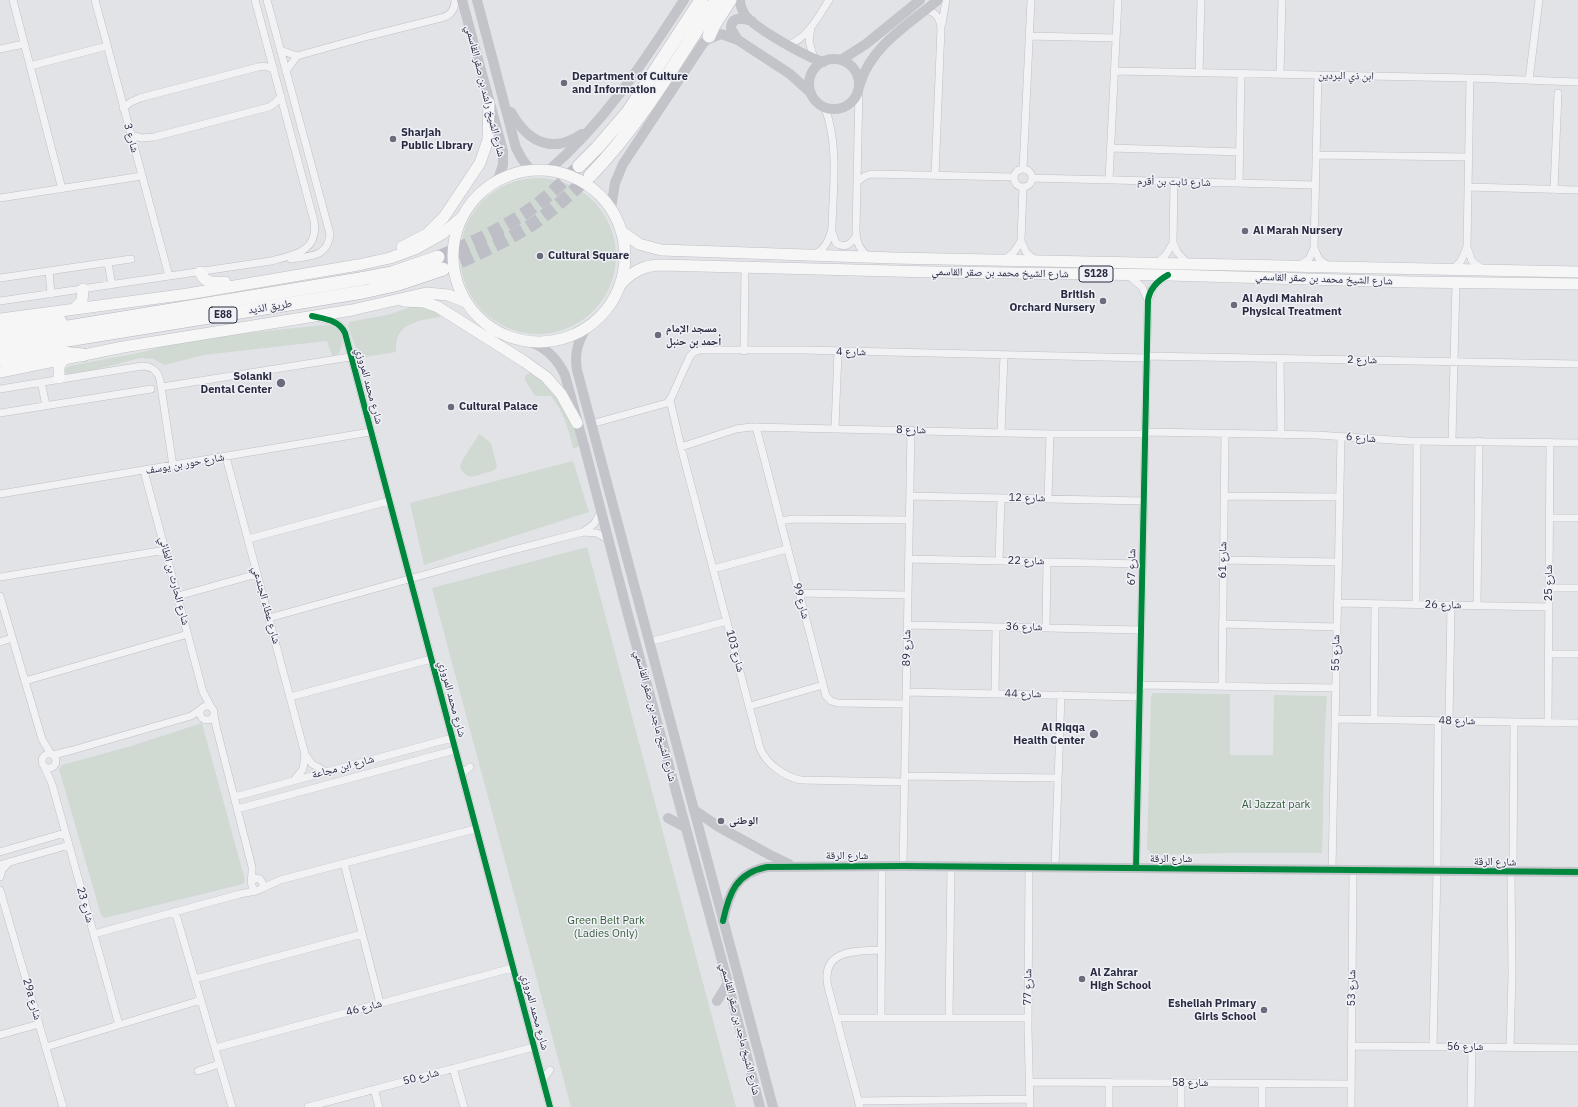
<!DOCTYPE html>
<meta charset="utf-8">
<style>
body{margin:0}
canvas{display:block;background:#e2e3e7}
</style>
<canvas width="1578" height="1107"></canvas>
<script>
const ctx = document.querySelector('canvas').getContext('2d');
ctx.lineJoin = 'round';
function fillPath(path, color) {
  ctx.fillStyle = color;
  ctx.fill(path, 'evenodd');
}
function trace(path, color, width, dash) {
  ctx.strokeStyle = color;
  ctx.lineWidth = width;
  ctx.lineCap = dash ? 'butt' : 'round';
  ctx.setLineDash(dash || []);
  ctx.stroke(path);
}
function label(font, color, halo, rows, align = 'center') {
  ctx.font = font + ' "IBM Plex Sans","Noto Naskh Arabic",sans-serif';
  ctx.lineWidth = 3;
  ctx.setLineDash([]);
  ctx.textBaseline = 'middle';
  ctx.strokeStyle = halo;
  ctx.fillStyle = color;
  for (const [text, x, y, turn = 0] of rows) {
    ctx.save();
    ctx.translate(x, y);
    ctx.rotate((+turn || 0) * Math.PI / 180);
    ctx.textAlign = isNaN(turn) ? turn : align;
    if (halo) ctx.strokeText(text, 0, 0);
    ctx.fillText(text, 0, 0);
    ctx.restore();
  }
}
const green = new Path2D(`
 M460 256a78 78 0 1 1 156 0a78 78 0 1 1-156 0Z
 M414 306H423L439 311 440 317C417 321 394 323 396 352L364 357 357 352 348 326 349 322 387 315Z
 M323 325C326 325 331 325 333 326 345 331 344 346 338 354L332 355 327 341 204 355 165 365 153 359 140 358 71 376C66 375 65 373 65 369L69 366 143 352 189 339Z
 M534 372C541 379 550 385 555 392 564 404 580 430 579 446L576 448H573C568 427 564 413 551 396H535L525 380V376L527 374Z
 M479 434 491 443 497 467C494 471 490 472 485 473 473 477 466 480 460 467L462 461Z
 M573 461 589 512 424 565 410 503Z
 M587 547 736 1107H571L432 588Z
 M1153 693 1230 694V755H1273L1274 695 1327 696C1323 748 1324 801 1322 853H1228L1153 855 1147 849 1151 696Z
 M202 723 245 880 243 884 105 918 101 915 59 769 62 765 131 746Z`);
const highwayTunnel = new Path2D(`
 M438 257C470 244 500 230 528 211 547 198 563 182 579 166
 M443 269C475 256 507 241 536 222 555 208 572 192 590 176`);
const street = new Path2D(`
 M13 0 62 189
 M95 0 169 276
 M267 0 330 234C328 257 310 256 291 259
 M926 10C936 12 940 18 941 28L935 176
 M942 24 946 0
 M811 28 809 41 814 59
 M1029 36 1116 38
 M788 45C808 38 818 17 829 0
 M0 49 24 44
 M280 50 297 56 369 36 441 18C450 16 455 10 455 0
 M30 66 107 46
 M286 71 297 56
 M1115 71 1470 78 1578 82
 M1199 73 1201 0
 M1280 75 1282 0
 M1470 78 1467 247 1472 261 1482 269
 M1529 80 1539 0
 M859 89 856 230C856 241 860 251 869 257
 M123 108 131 102 140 98 258 67 264 66 274 69
 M130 135 142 138 154 137 269 107 275 103 281 96
 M1111 148 1240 152
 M1316 155 1469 157
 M1023 169 1031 0
 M1014 178a9 9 0 1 1 18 0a9 9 0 1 1-18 0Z
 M1032 178 1315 185
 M1109 180 1118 0
 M857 182 865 176 871 174 1014 177
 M1239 183 1241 74
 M1023 187 1021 241 1026 252 1035 260
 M1468 187 1578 190
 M1554 190 1558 93
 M0 198 142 176
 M832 232 836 243C845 249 851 244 856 236
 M1173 243 1177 252 1188 264
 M1314 248 1319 259 1328 266
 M813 255C825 250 830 239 832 227 833 187 839 146 825 108
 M1004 260 1014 252 1021 241
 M108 263 112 285
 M1157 263 1165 256 1173 243 1174 182
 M1300 265 1309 259 1314 248 1318 75
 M1453 269 1461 261 1467 247
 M49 271 51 294
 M1129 276 1142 287 1148 300
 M0 278 131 259
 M0 301 271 261C295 255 319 251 314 221L255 0
 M320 318C331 320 340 322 345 333L550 1107
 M744 351 745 267
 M1146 356 1578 364
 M1280 359 1281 435
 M41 382 46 405
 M162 387 350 357
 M0 389 142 366C151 366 158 371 160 380L173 466
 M670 400 681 447 760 748C766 764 785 777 801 780L905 782
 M0 413 151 389
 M591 424 667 403 671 398 690 356 694 352 700 350H803L1146 358
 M756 427 826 696 831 701 838 703 906 704
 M835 428 838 352
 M1001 432 1004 355
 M1145 432 1317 435 1408 441 1578 443
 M1452 440 1456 282
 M681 447 736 429 751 427 1050 434H1145
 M226 457 305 754 312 764 325 771
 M144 471 203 692 211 707
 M0 494 370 432
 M910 496 1143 501
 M1224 496 1339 497
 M1048 499 1050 434
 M1549 518H1578
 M780 521 793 519 909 520
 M583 532 594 524 601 512
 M248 539 389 501
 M909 559 1142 564
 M1223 560 1338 562
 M999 561 1001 498
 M713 569 787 549
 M0 577 166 550
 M1549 588H1578
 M799 593 908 595
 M0 596 42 739 51 754
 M178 596 257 574
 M1337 603 1549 607
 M1416 604 1417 441
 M1477 606 1479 441
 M269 618 506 552 583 532 597 533 609 540
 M1222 624 1337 627
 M908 625 1141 630
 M1046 628 1047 562
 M0 642 12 638
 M649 642 727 621
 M1549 654H1578
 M25 681 188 634
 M1140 685 1336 688
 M1222 686 1225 434
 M906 692 1140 697
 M995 694 996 627
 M290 697 431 659
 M200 713a7 7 0 1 1 14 0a7 7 0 1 1-14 0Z
 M750 706 823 685
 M214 714 216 726 252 867C253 875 248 886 256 891L263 888V884L260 879 257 878 252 881
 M1335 719 1578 723
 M1374 720 1375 604
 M1449 721 1451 605
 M1548 723 1550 442
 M42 761a7 7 0 1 1 14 0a7 7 0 1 1-14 0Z
 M53 755 73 750 191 716 201 709
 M44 766 52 784 119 1025
 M460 769 465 771 470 767
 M905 776 1058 778
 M295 779 303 769 305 754
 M234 797 452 738
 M237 809 455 750
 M0 852 65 833
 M344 863 380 1003
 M0 865 69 845
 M903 866 911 430
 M1029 867 1028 1029 1030 1107
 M1055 867 1061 695
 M1136 868 1148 300 1153 287 1166 276
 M1332 869 1341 437
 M1513 872 1514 722
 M0 877 2 870 9 862
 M263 888 280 880 475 829
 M0 890 63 1107
 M175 911 232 1107
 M94 934 240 894 256 891
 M195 979 362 934
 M881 1017 882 866
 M949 1017 951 866
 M836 1018H1028
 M0 1035 39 1024
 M1351 1046 1578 1048
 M46 1047 201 1000
 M1433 1047 1437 871 1438 721
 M1510 1047 1512 975 1511 872
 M215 1048 512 968
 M453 1068 464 1107
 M198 1071 219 1064
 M543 1079 550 1070
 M1029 1082 1351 1084
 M1109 1082V1107
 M1181 1083V1107
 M1262 1083V1107
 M374 1089 379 1107
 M858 1101 1030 1099
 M308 1107 534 1047
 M860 1107 828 987C820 949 856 951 882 950
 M1351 1107 1353 870
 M1471 1107 1472 1047`);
const secondary = new Path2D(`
 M462 0 503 151V165L497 182
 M477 0 516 148 522 159 531 171
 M740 0C740 5 742 10 745 15 755 28 806 57 823 62
 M708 39 721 34 738 40 790 74 811 93
 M738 40 731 29C731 16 742 18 752 21
 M809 84a25 25 0 1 1 50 0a25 25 0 1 1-50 0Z
 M841 60 866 44 920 0
 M860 84C871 46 909 24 938 0
 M511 112C527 141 551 155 582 134
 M548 171C605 122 643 63 684 0
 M611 209 615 183 623 164 702 45 713 31
 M587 327C578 341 574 353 577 370L773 1107
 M528 341C546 347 557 358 565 375L586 453 627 611 728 983 760 1107
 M694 810 719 827 770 855 789 864
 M668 818 685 827
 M723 921C729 893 736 873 767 867L903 866 1578 872
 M717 1001 728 983`);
const primary = new Path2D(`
 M453 256a86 86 0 1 1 172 0a86 86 0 1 1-172 0Z
 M621 231 639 244 661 250 894 258 1578 272
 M402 247 427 234 444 217 480 163 488 140 489 103
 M200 272C204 283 214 283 225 282
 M620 285C631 272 644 265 661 265L932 272 1168 275 1412 282 1578 284
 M404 301 424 302 438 307 525 362 546 377 561 394 577 423
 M75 308 82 301 83 289
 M0 319 188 294 358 265 390 258 417 248 442 234 461 218
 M0 372 123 347 352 310 426 293 448 295 466 302
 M59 378V366L65 358`);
const highway = new Path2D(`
 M709 36 714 25 730 0
 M579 166 597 148 628 112 701 0
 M590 176C641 123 676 62 716 0
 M0 327 60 321
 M0 338 360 279 392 273 438 257
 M0 351 363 292 395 285 443 269
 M0 360 62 353 83 355`);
const cycleway = new Path2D(`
 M312 316C325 319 339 320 345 333L550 1107
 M1136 868 1148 300C1150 288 1157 281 1168 275
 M723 921C729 893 736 873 767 867L903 866 1578 872`);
const markers = [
 [564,83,4,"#6a6b7b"],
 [393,139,4,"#6a6b7b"],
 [1245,231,4,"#6a6b7b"],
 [540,256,4,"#6a6b7b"],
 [1103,301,4,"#6a6b7b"],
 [1234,305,4,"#6a6b7b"],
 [658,335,4,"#6a6b7b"],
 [281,383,5,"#6a6b7b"],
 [451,407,4,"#6a6b7b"],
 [1094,734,5,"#6a6b7b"],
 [721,821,4,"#6a6b7b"],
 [1082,979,4,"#6a6b7b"],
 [1264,1010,4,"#6a6b7b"]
];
const shields = [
 [1096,274,34],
 [223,315,28]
];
const shieldNames = [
 ["S128",1096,274],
 ["E88",223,315]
];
const streetNames = [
 ["ابن ذي البردين",1346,76,1],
 ["شارع الشيخ راشد بن صقر القاسمي",485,91,76],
 ["شارع 3",131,138,75],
 ["شارع ثابت بن أقرم",1174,182,1],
 ["شارع الشيخ محمد بن صقر القاسمي",1000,273,1],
 ["شارع الشيخ محمد بن صقر القاسمي",1324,279,2],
 ["طريق الذيد",270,307,-9],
 ["شارع 4",851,352,1],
 ["شارع 2",1362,360,1],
 ["شارع محمد المروزي",369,386,75],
 ["شارع 8",911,430,1],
 ["شارع 6",1361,438,4],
 ["شارع حور بن يوسف",185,464,-10],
 ["شارع 12",1027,498,1],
 ["شارع 61",1223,560,-89],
 ["شارع 22",1026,561,1],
 ["شارع 67",1132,567,-89],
 ["شارع الحارث بن الطائي",174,581,75],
 ["شارع 25",1549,583,-90],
 ["شارع 99",801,601,75],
 ["شارع عطاء الجندعي",266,605,75],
 ["شارع 26",1443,605,1],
 ["شارع 36",1024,627,1],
 ["شارع 89",907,648,-89],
 ["شارع 103",735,651,75],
 ["شارع 55",1336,653,-89],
 ["شارع 44",1023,694,1],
 ["شارع محمد المروزي",452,699,75],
 ["شارع الشيخ ماجد بن صقر القاسمي",655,716,75],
 ["شارع 48",1457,721,1],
 ["شارع ابن مجاعة",343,767,-15],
 ["شارع الرقة",847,856],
 ["شارع الرقة",1171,859],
 ["شارع الرقة",1495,862,1],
 ["شارع 23",85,905,74],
 ["شارع 77",1028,987,-89],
 ["شارع 53",1352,988,-89],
 ["29a شارع",32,999,74],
 ["شارع 46",364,1008,-15],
 ["شارع محمد المروزي",535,1012,75],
 ["شارع الشيخ ماجد بن صقر القاسمي",740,1029,76],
 ["شارع 56",1465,1047],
 ["شارع 50",421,1077,-15],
 ["شارع 58",1190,1083]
];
const poiNames = [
 ["Department of Culture",572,77],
 ["and Information",572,90],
 ["Sharjah",401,133],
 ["Public Library",401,146],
 ["Al Marah Nursery",1253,231],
 ["Cultural Square",548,256],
 ["British",1095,295,"right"],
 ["Orchard Nursery",1095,308,"right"],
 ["Al Aydi Mahirah",1242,299],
 ["Physical Treatment",1242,312],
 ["مسجد الإمام",666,329],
 ["أحمد بن حنبل",666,342],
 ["Solanki",272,377,"right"],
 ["Dental Center",272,390,"right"],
 ["Cultural Palace",459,407],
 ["Al Riqqa",1085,728,"right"],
 ["Health Center",1085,741,"right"],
 ["الوطنی",729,821],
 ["Al Zahrar",1090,973],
 ["High School",1090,986],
 ["Esheliah Primary",1256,1004,"right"],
 ["Girls School",1256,1017,"right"]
];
const parkNames = [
 ["Al Jazzat park",1276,805],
 ["Green Belt Park",606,921],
 ["(Ladies Only)",606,934]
];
fillPath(green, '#d0dad3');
trace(highwayTunnel, '#bdbec6', 13, [13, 6]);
trace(street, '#bfc0c5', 8);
trace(primary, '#bfc0c5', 12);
trace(highway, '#b5b6bc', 14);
trace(street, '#f2f2f4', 7);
trace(secondary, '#c3c3ca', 10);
trace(primary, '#f6f6f7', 11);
trace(highway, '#f6f6f7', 13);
trace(cycleway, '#00873e', 6);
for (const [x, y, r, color] of markers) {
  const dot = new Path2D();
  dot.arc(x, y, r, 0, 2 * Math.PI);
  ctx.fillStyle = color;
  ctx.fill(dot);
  trace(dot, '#f0f1f7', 1.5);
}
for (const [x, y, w] of shields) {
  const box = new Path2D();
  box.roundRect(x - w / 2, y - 8, w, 16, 3);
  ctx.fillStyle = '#f0f1f7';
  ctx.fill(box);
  trace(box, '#292b41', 1);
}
label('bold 10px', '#292b41', null, shieldNames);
label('11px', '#292b41', '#f0f1f7', streetNames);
label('bold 11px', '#292b41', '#f0f1f7', poiNames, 'left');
label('11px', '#365d39', '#f0f1f7', parkNames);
</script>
